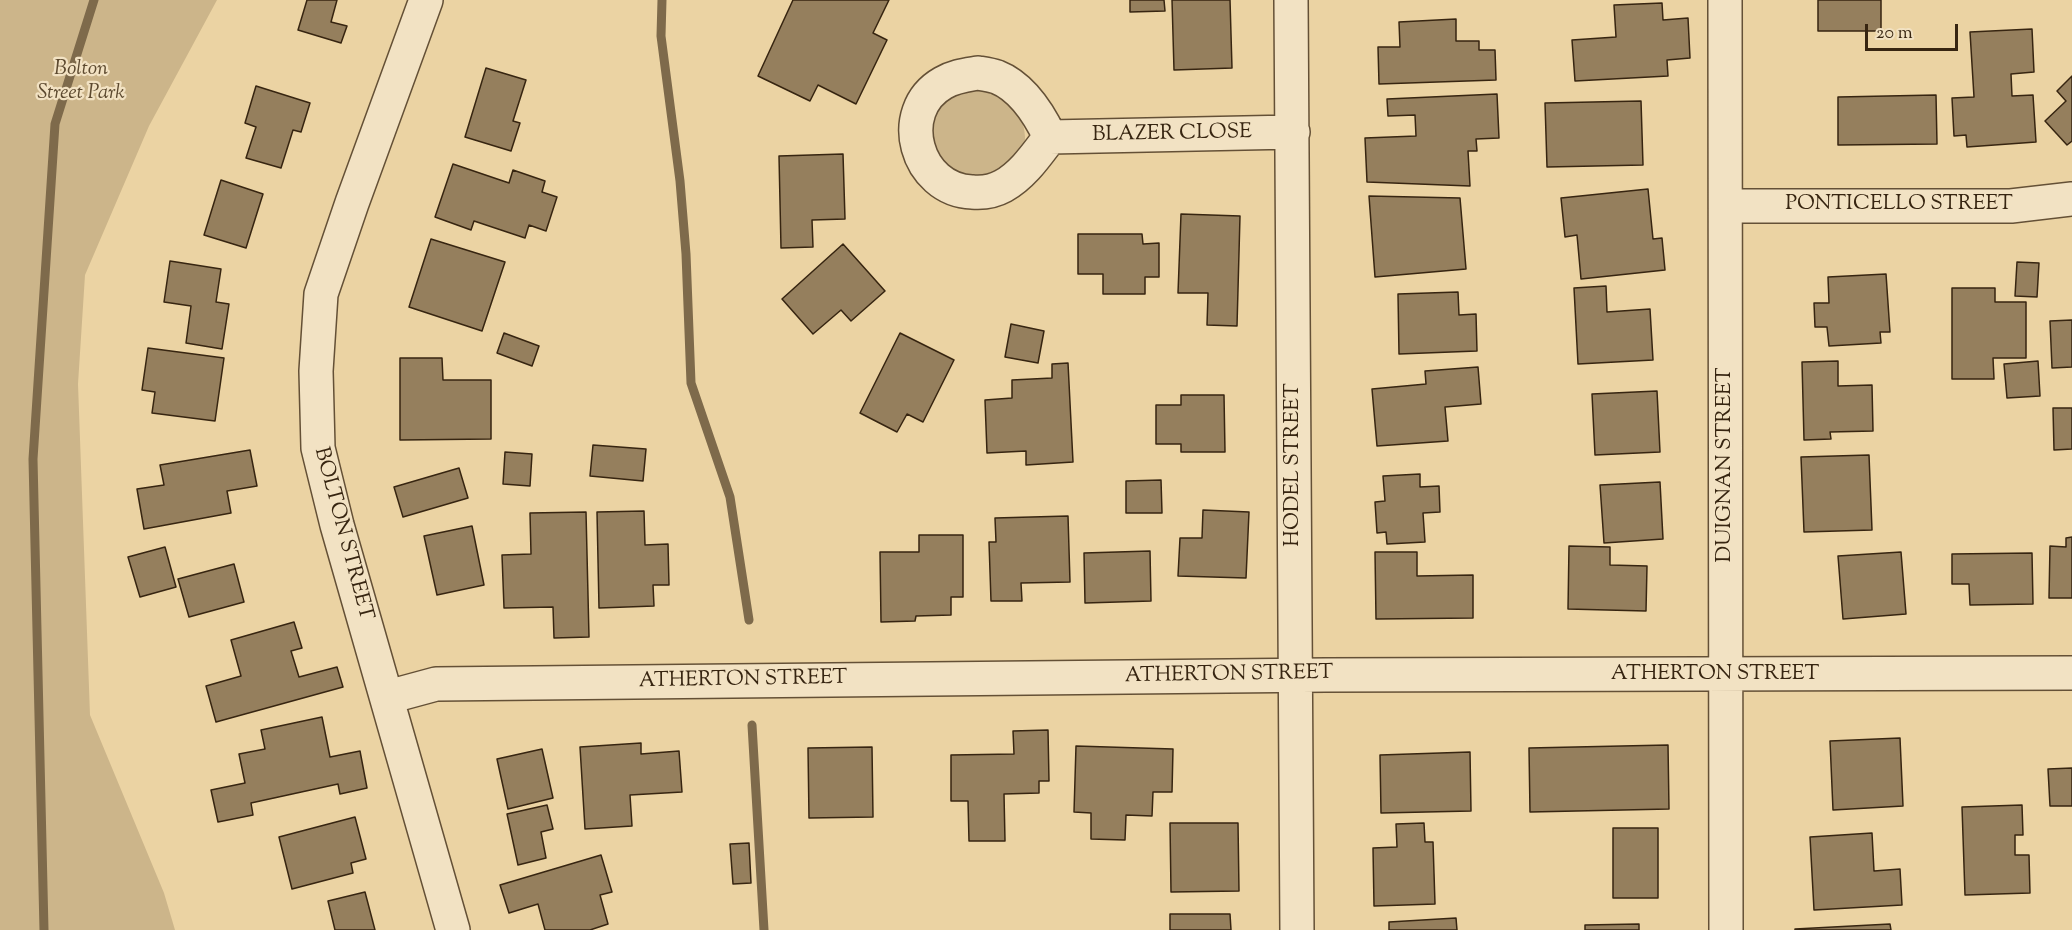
<!DOCTYPE html>
<style>
body{margin:0}
#map{position:relative;width:2072px;height:930px;overflow:hidden;background:#ebd3a3;font-family:"Sorts Mill Goudy",serif}
canvas{display:block}
.scale{position:absolute;left:1865px;top:24px;width:93px;height:27px;box-sizing:border-box;border:3px solid #372511;border-top:0;padding-left:8px;font-size:18px;line-height:21px;white-space:nowrap;color:#372511;-webkit-text-stroke:4px #f2e2c3;paint-order:stroke}
</style>
<div id="map">
<canvas width="2072" height="930"></canvas>
<div class="scale">20 m</div>
</div>
<script>
const ctx = document.querySelector('canvas').getContext('2d');
ctx.lineJoin = 'round';
function fillPath(path, color) {
  ctx.fillStyle = color;
  ctx.fill(path, 'evenodd');
}
function trace(path, color, width, dash) {
  ctx.strokeStyle = color;
  ctx.lineWidth = width;
  ctx.lineCap = dash ? 'butt' : 'round';
  ctx.setLineDash(dash || []);
  ctx.stroke(path);
}
function label(font, color, halo, rows, align = 'center') {
  ctx.font = font + ' "Sorts Mill Goudy",serif';
  ctx.lineWidth = 4.5;
  ctx.setLineDash([]);
  ctx.textBaseline = 'middle';
  ctx.strokeStyle = halo;
  ctx.fillStyle = color;
  for (const [text, x, y, turn = 0] of rows) {
    ctx.save();
    ctx.translate(x, y);
    ctx.rotate((+turn || 0) * Math.PI / 180);
    ctx.textAlign = isNaN(turn) ? turn : align;
    if (halo) ctx.strokeText(text, 0, 0);
    ctx.fillText(text, 0, 0);
    ctx.restore();
  }
}
const green = new Path2D(`
 M0 0H217L149 126 85 275 78 384 90 715 164 893 175 930H0Z
 M981 88C1006 94 1024 110 1025 137 1025 144 1024 154 1019 159 1009 169 995 176 983 184L941 167C938 157 931 145 931 135 932 106 955 91 981 88Z`);
const stream = new Path2D(`
 M662 0 661 36 680 181 686 254 691 383 730 497 749 620
 M752 725 764 930
 M44 930 33 459 55 124 94 0`);
const building = new Path2D(`
 M307 0H337L331 22 347 26 341 43 298 30Z
 M793 0H889L873 33 887 40 856 104 818 85 810 101 758 76Z
 M1130 0H1164L1165 11 1130 12Z
 M1172 0H1230L1232 68 1174 70Z
 M1818 0H1881V31H1818Z
 M1662 3 1663 20 1688 18 1690 58 1667 60 1668 76 1575 81 1572 40 1616 37 1614 5Z
 M1456 19V41H1479V50H1495L1496 80 1379 84 1378 47H1400L1399 22Z
 M2032 29 2034 72 2011 74 2012 96 2033 95 2036 142 1967 147 1966 135 1954 136 1952 98 1974 97 1970 32Z
 M486 68 526 80 513 121 520 123 511 151 465 137Z
 M2072 76V141L2067 145 2045 121 2066 101 2057 91Z
 M256 86 310 103 301 132 293 130 281 168 246 158 256 127 245 123Z
 M1497 94 1499 138 1476 139 1477 151H1468L1470 186 1367 182 1365 138 1416 136 1415 115 1388 116 1387 99Z
 M1936 95 1937 144 1838 145V97Z
 M1641 101 1643 165 1547 167 1545 103Z
 M843 154 845 219 812 220 813 247 781 248 779 156Z
 M453 164 509 183 513 170 545 181 542 192 557 197 546 231 529 225 525 238 474 221 471 230 435 217Z
 M221 180 263 194 246 248 204 235Z
 M1648 189 1653 239 1662 238 1665 270 1581 279 1577 235 1565 237 1561 198Z
 M1369 196 1460 198 1466 269 1375 277Z
 M1181 214 1240 216 1237 326 1207 325 1208 293H1178Z
 M1078 234H1142L1143 244 1159 243V277H1145V294H1103V274H1078Z
 M431 239 505 262 482 331 409 307Z
 M843 244 885 291 851 321 841 310 813 334 782 299Z
 M170 261 221 269 216 302 229 304 222 349 186 343 191 306 164 302Z
 M2017 262 2039 263 2037 297 2015 296Z
 M1886 274 1890 332H1880L1881 343 1829 346 1827 327H1815L1814 303H1829L1828 277Z
 M1606 286 1607 312 1650 309 1653 360 1578 364 1574 288Z
 M1952 288H1995V302H2026V358H1993L1994 379H1952Z
 M1458 292 1459 315 1476 314 1477 351 1399 354 1398 294Z
 M2072 320V367L2052 368 2050 321Z
 M1011 324 1044 331 1038 363 1005 357Z
 M504 333 539 346 532 366 497 353Z
 M900 333 954 360 923 422 907 414 897 432 860 413Z
 M148 348 224 358 215 421 152 413 155 392 142 390Z
 M400 358H442L443 380H491V439L400 440Z
 M1838 361V386L1872 385 1873 431 1830 432 1831 439 1804 440 1802 362Z
 M2038 361 2040 396 2007 398 2004 364Z
 M1068 363 1073 462 1026 465V451L987 453 985 400 1012 398V380L1052 378V364Z
 M1478 367 1481 404 1445 407 1448 441 1377 446 1372 389 1426 384 1425 371Z
 M1657 391 1660 452 1595 455 1592 394Z
 M1181 395H1224L1225 452H1181V444H1156V405H1181Z
 M2053 408H2072V449L2054 450Z
 M593 445 646 449 643 481 590 476Z
 M250 450 257 486 227 491 231 513 144 529 137 489 164 485 160 465Z
 M505 452 532 454 530 486 503 484Z
 M1869 455 1872 530 1804 532 1801 457Z
 M459 468 468 498 403 517 394 487Z
 M1420 474V487L1439 486 1440 512 1423 513 1425 542 1387 544 1386 532 1377 533 1375 502 1385 501 1383 476Z
 M1161 480 1162 513H1126V481Z
 M1660 482 1663 539 1604 543 1600 485Z
 M1203 510 1249 512 1246 578 1178 576 1180 538H1202Z
 M644 511 645 545 668 544 669 585H653L654 606 599 608 597 512Z
 M586 512 589 637 554 638 553 607 504 608 502 555 531 554 530 513Z
 M1068 516 1070 582 1021 583 1022 601H991L989 542H996L995 518Z
 M472 526 484 585 437 595 424 536Z
 M919 535H963V597H951V615L916 616 915 621 881 622 880 552H919Z
 M2072 537V598H2049L2050 546 2066 547V538Z
 M1569 546 1610 547V565L1647 566 1646 611 1568 609Z
 M165 547 176 587 140 597 128 557Z
 M1150 551 1151 601 1085 603 1084 553Z
 M1375 552H1417V576L1473 575V618L1376 619Z
 M1901 552 1906 614 1843 619 1838 556Z
 M2032 553 2033 604 1970 605 1969 584H1952V554Z
 M234 564 244 602 189 617 178 579Z
 M294 622 302 648 291 651 299 677 337 667 343 687 216 722 206 686 241 676 231 640Z
 M322 717 330 757 360 751 367 788 340 794 338 784 251 803 253 815 218 822 211 790 245 783 239 754 265 749 261 730Z
 M1048 730 1049 781H1039V793L1004 794 1005 841H969L968 801H951V755L1014 754 1013 731Z
 M1900 738 1903 806 1833 810 1830 741Z
 M641 743V754L679 751 682 792 630 795 632 826 585 829 580 747Z
 M1668 745 1669 809 1530 812 1529 748Z
 M1076 746 1173 749 1172 792H1153L1152 816 1126 815 1125 840 1091 839V813L1074 812Z
 M872 747 873 817 809 818 808 748Z
 M542 749 553 798 508 809 497 759Z
 M1470 752 1471 811 1381 813 1380 755Z
 M2072 768V806H2050L2048 769Z
 M547 805 553 829 541 832 546 858 518 865 507 814Z
 M2022 805 2023 835H2015V855H2029L2030 893 1965 895 1962 807Z
 M355 817 366 859 351 863 353 873 292 889 279 837Z
 M1170 823H1238L1239 891 1171 892Z
 M1424 823 1425 842H1433L1435 904 1374 906 1373 848 1397 847 1396 824Z
 M1613 828H1658V898H1613Z
 M1872 833 1874 871 1900 869 1902 905 1814 910 1810 837Z
 M749 843 751 883 733 884 730 844Z
 M601 855 612 892 600 895 608 924 590 930H545L538 904 509 913 500 885Z
 M365 892 375 930H335L328 901Z
 M1170 914H1230L1231 930H1170Z
 M1456 918 1457 930H1389V922Z
 M1639 924V930H1585V925Z
 M1890 924 1891 930H1795V929Z`);
const minor = new Path2D(`
 M426 0 352 203 321 294 316 371 318 448 337 525 453 930
 M1291 0 1297 930
 M1725 0 1726 930
 M978 73C984 74 991 75 997 77 1022 87 1039 114 1050 137 1037 154 1023 175 1003 186 994 191 983 193 972 192 916 190 894 111 943 83 955 76 966 75 978 73Z
 M1050 137 1293 132
 M1726 206H2011L2072 199
 M388 697 436 684 1326 675 2072 673`);
const parkNames = [
 ["Bolton",81,70],
 ["Street Park",81,94]
];
const streetNames = [
 ["BLAZER CLOSE",1172,135,-1],
 ["PONTICELLO STREET",1899,205],
 ["HODEL STREET",1294,465,-90],
 ["DUIGNAN STREET",1726,465,-90],
 ["BOLTON STREET",342,534,75],
 ["ATHERTON STREET",1715,675],
 ["ATHERTON STREET",1229,676,-1],
 ["ATHERTON STREET",743,681,-1]
];
fillPath(green, '#ccb58a');
trace(stream, '#7e6a4b', 9);
fillPath(building, '#957f5d');
trace(building, '#372511', 1.5);
trace(minor, '#645036', 36);
trace(minor, '#f2e2c3', 33);
label('italic 21px', '#5c492f', '#f2e2c3', parkNames);
label('21px', '#372511', '#f2e2c3', streetNames);
</script>
